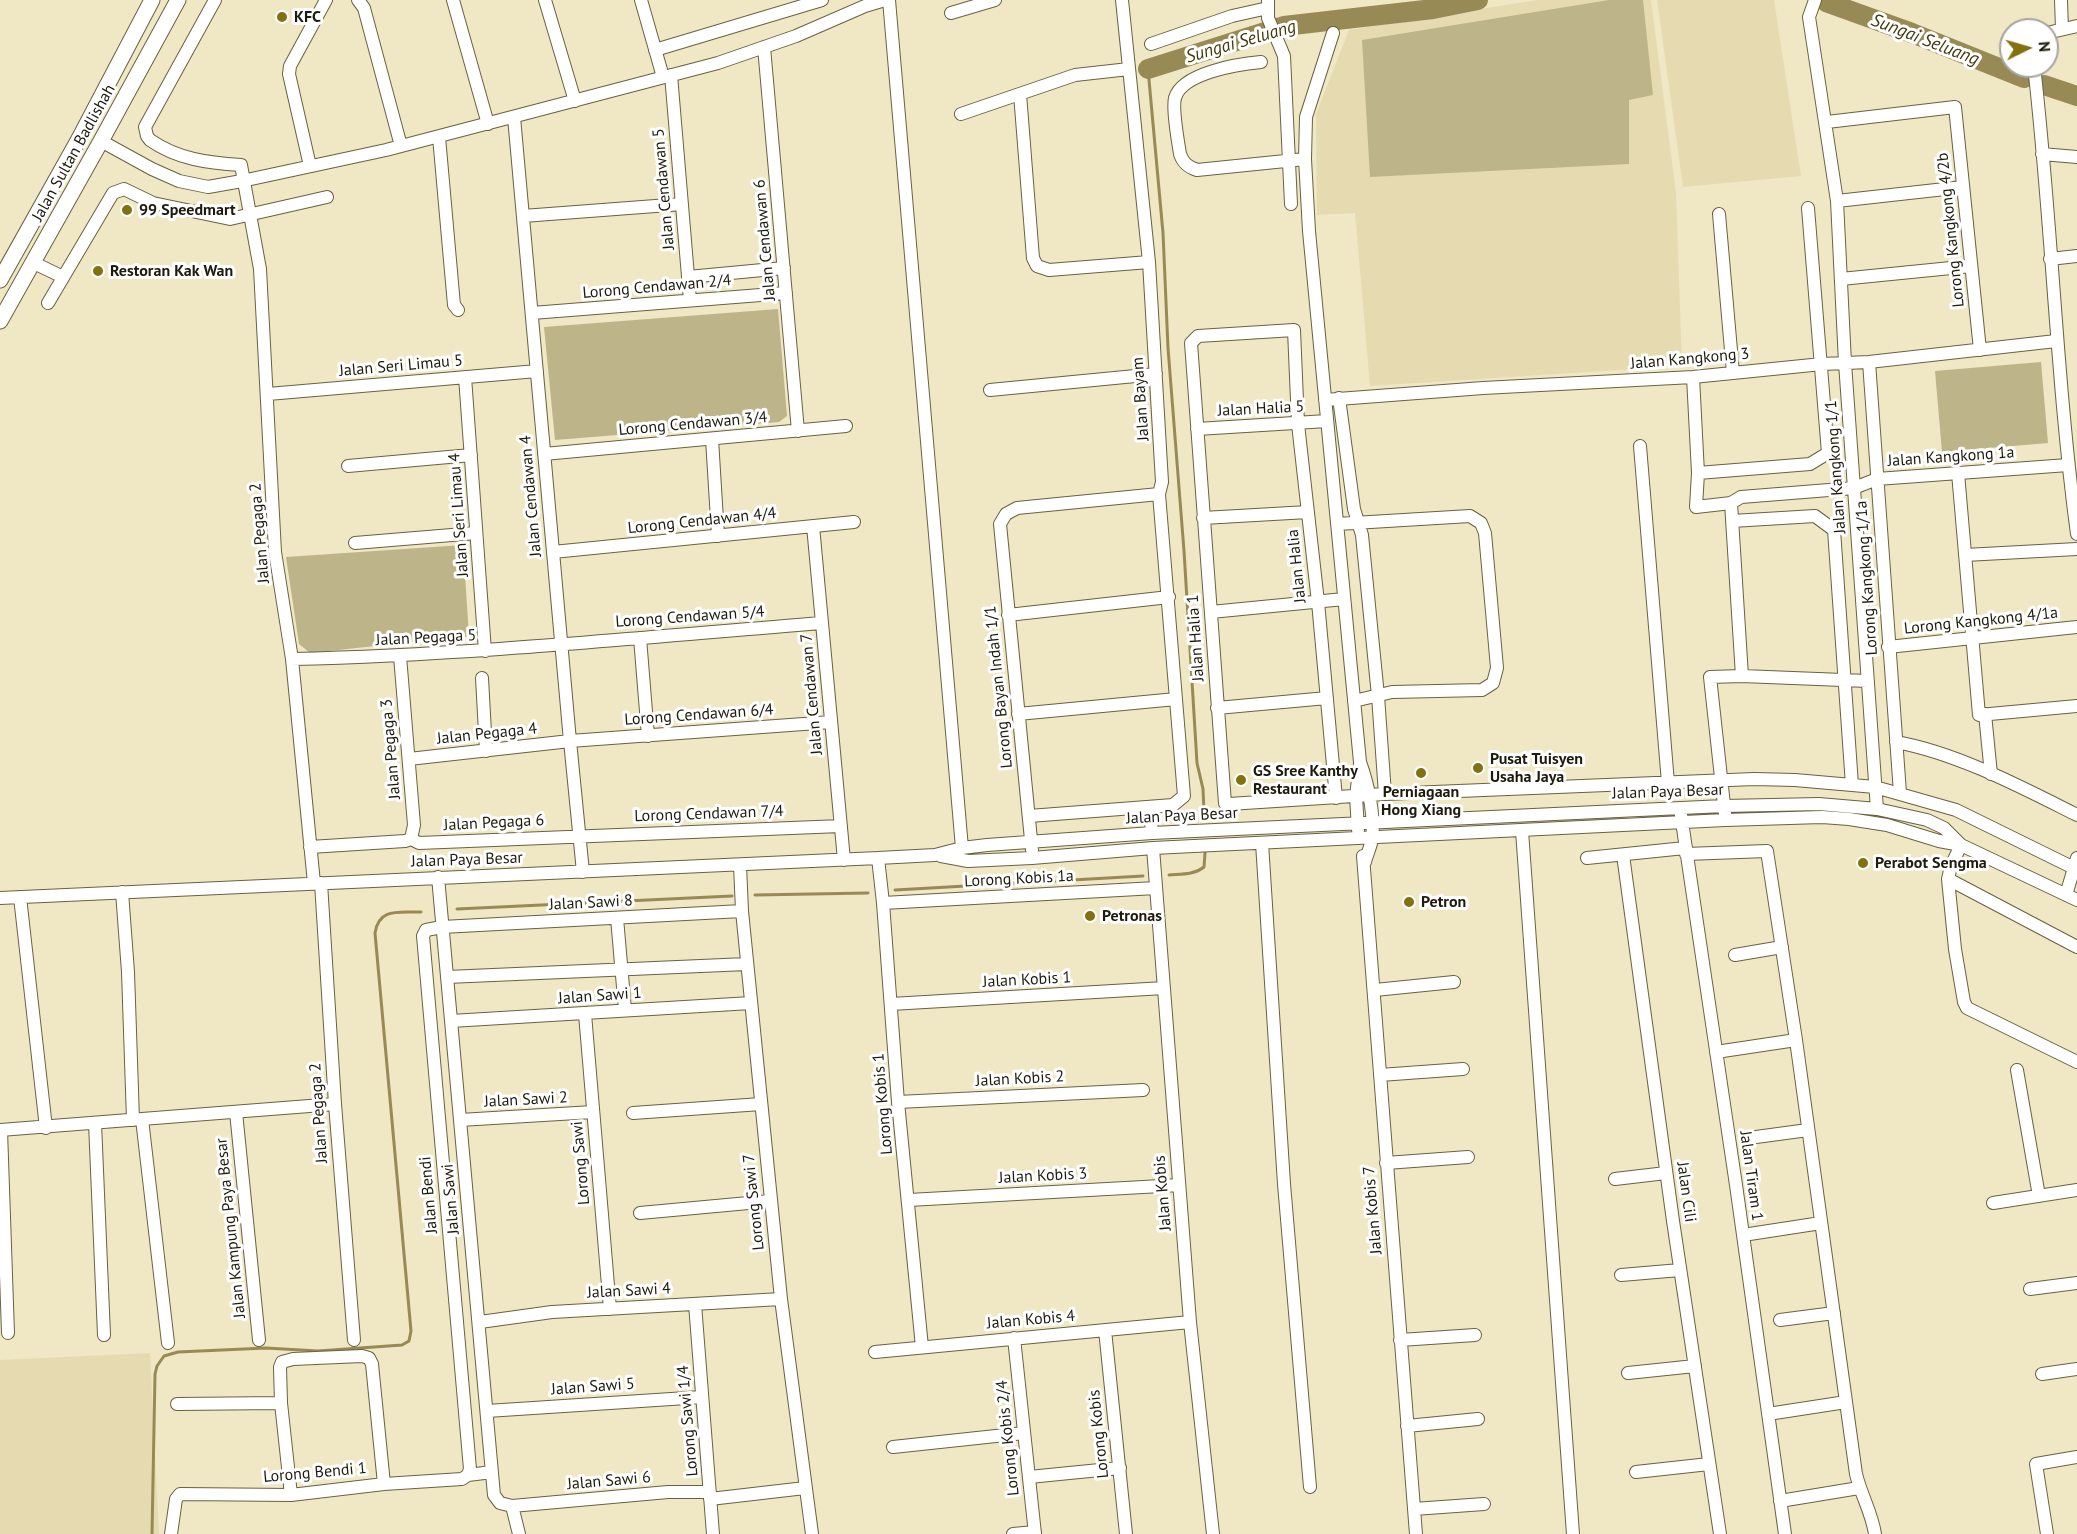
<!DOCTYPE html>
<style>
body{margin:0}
#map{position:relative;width:2077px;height:1534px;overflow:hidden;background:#f0e7c4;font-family:"PT Sans",sans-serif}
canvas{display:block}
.north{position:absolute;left:1999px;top:18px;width:60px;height:60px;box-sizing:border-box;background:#fff;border:2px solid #a5a49f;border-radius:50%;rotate:85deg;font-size:16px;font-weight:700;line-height:24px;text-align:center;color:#1e1b0e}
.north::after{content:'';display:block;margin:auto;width:21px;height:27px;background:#83700f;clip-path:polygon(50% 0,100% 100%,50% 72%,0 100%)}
</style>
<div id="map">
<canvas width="2077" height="1534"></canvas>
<div class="north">N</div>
</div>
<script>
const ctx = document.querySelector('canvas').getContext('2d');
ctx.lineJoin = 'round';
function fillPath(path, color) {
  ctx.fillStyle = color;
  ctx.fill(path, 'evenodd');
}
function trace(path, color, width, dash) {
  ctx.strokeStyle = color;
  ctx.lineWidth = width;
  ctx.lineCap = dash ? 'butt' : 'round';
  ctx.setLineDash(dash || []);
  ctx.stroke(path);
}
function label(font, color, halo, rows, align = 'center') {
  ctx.font = font + ' "PT Sans",sans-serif';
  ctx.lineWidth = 6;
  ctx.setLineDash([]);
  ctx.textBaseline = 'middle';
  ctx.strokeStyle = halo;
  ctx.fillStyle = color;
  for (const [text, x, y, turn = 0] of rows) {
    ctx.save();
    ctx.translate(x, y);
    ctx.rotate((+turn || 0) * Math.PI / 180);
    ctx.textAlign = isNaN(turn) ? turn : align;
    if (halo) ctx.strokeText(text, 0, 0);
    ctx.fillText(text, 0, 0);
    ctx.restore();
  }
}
const built = new Path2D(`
 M1537 0H1651L1676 193 1682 366 1370 386 1355 213 1317 215 1316 114 1349 30Z
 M1657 0H1774L1801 176 1683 187Z
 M150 1353 159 1534H0V1360Z`);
const green = new Path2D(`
 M1609 0H1643L1653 95 1629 100V164L1370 177 1362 40Z
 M778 309 787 416 779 422 555 440 544 327Z
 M2041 362 2048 443 1942 452 1935 371Z
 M463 545 469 636 310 653 299 644 286 557Z`);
const stream = new Path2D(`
 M1148 69 1163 233 1168 348 1184 551 1197 763 1203 789 1204 811
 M1169 875C1182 874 1194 875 1204 867L1205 853
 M895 890 1143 876
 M755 895 868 893
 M457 909 732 896
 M152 1534 155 1374 157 1366 164 1356 178 1352 266 1348 318 1351 402 1345 409 1341 411 1331 375 933C379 907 400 913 421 912`);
const river = new Path2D(`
 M1826 2 1912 33 2024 78
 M1148 69 1284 26 1433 9 1478 0
 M2044 85 2077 96`);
const minor = new Path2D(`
 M215 0 145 127 147 136 150 140C177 159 208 163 241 165L260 269 275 552 292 659 314 883
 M358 0 364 8 401 146
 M453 0 488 124
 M545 0 575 101
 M641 0 663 77
 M889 0 962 848
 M1268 0V18L1284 56 1291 204
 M1815 0 1809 17 1837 201 1845 363 1877 809
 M2061 0 2062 29
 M951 13 995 0
 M1333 33 1306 117 1305 159 1309 231 1360 762C1368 784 1375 816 1372 839 1371 846 1367 854 1365 862
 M2047 33 2077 26
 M1151 44 1232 16 1268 8
 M764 47 798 431
 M655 50 822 0
 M1261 62C1238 64 1182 73 1175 98 1172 109 1178 141 1180 154 1183 163 1188 167 1197 170L1305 159
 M2034 66C2052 222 2056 378 2077 534
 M671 75 690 300
 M1020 94 1033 258 1037 266 1049 270 1149 262
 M961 114 1075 75 1129 69
 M514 117 570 741 583 872
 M1827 122 1955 107 1980 350
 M439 137 454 305 458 310
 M101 141 152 169 179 181 208 187 242 181 386 150 718 63 796 36 865 6 885 0
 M2042 154 2077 157
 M310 166 289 74 290 66 326 0
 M1837 201 1963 187
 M1719 214 1733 373
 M523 216 682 204
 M2050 259 2077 256
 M34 263 63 277
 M688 277 784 268
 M1841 279 1971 266
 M48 303 113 193 124 189 153 203 230 219 327 197
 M532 313 786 293
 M1869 362 1900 793
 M465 377 485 651
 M1693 377 1698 473 1696 507 1731 503 1741 497 1854 488 1877 479 2068 465
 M990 390 1156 374
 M268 394 537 371
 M1339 398 1354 509 1362 535 1378 696 1385 794
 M1325 400 1483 388 1693 377 1822 364 1869 362 2056 341
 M1197 429 1327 421
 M712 439 718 536
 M1640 446 1668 783
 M544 454 846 426
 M348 466 471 455
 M1698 473 1810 464 1828 453 1808 208
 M1958 473 1979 715 2077 706
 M1731 503 1742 676
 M1203 518 1308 512
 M1732 521 1815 516 1834 530 1852 785
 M1337 524 1470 516 1481 523 1485 533 1497 668 1493 683 1482 690 1392 692 1354 701
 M813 526 844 860
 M355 543 476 533
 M553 552 854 522
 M1965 555 2077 549
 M1211 612 1344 599
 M1008 615 1169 597
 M640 638 648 736
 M1888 647 2077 627
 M400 656 414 825 411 839
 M292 659C469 655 646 637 822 623
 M482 678 486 751
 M1217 708 1327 698
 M1018 714 1176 699
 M1985 714 1991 774
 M1896 742C1957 753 2021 787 2077 815
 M409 759 570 741 831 722
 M1336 798 1318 602 1298 424 1294 330 1198 336 1191 343 1225 803 1229 804 1385 794 1754 779 1795 780 1875 787 1956 810 2074 868
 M1150 808 1152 833
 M1725 814 1710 677 1742 676 1868 681
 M1681 815 1736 1185 1785 1534
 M1029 816 1173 805 1184 796 1159 494 1162 482 1149 262 1122 0
 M1358 830 1356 796 1360 764
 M1522 831 1573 1534
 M411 839 419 843 841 826
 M1262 843 1284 1184 1310 1487
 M1961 845 1951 866 1948 879 1955 949 1964 1002 1967 1008 2077 1062
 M310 847 405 841 411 839
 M1153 848 1190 1322 1213 1534
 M1032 850 1000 524 1006 514 1017 508 1159 494
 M1686 854 1767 851 1796 1040 1856 1474C1861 1495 1872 1513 1875 1534
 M1623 855 1673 1221 1720 1534
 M941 856 968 861 1032 858 1153 848 1725 820 1822 817 1849 819 1887 825 1939 841 1961 845 2077 900
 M1363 856 1416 1534
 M878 858 883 903 898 1102 922 1347
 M1587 858 1685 848
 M740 865 742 911 781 1299 812 1534
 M438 877 494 1495 500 1503 512 1506 668 1492H710
 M1948 879 2077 947
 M321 883 335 1104 354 1340
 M122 892 128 972 133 1120
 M2066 895 2077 858
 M20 897 46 1128
 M0 898 878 858 935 855 962 848 987 845 1152 833 1724 806 1819 804 1877 809 1927 820 1944 828 1961 845
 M883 903 1156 888
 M617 918 625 1010
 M1735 955 1782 947
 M447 977 747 964
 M1375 990 1454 982
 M891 1004 1164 988
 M585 1014 610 1309
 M451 1021 751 1003
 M1716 1052 1796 1040
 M2017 1070 2039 1196
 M1380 1075 1463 1069
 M898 1102 1143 1090
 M236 1112 259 1340
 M633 1113 761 1104
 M142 1119 168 1343
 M460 1120 593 1112
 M95 1123 104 1335
 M0 1130 335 1104
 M1 1130 8 1333
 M1756 1137 1808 1130
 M1386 1163 1468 1157
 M1615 1179 1666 1173
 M909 1200 1179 1185
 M1993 1203 2077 1190
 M640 1213 770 1201
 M1743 1235 1821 1223
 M1621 1275 1680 1270
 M2030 1289 2077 1283
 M695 1304 713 1534
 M1780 1320 1834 1313
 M480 1322 552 1312 781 1299
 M1105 1330 1126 1534
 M1014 1338 1035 1534
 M1400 1340 1475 1335
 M875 1352 1190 1322
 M1628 1373 1695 1366
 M2042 1374 2077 1369
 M177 1404 281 1403
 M487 1411 702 1397
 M1768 1414 1846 1402
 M1407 1426 1478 1419
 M893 1447 1024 1433
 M1636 1472 1709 1464
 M468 1475 470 1469 423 936 426 930 442 927 742 911
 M1029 1477 1120 1468
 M291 1495 281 1403 280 1367 282 1362 293 1359 362 1356 369 1358 372 1364 384 1484
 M710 1499 805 1488
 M1780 1501 1859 1488
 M512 1506 519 1534
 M1414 1509 1484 1504
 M171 1534 176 1499 180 1494 291 1495 384 1484 462 1479 468 1475 492 1472
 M1013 1534 1035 1532
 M2047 1534 2036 1464 2077 1457`);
const major = new Path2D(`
 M0 280 79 139 152 0
 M0 321 101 141 178 0`);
const markers = [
 [282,17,6,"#83700f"],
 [127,210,6,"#83700f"],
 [98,271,6,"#83700f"],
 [1478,768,6,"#83700f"],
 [1421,773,6,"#83700f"],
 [1241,780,6,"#83700f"],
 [1863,863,6,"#83700f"],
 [1409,902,6,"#83700f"],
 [1090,916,6,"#83700f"]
];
const poiNames = [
 ["KFC",294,17],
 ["99 Speedmart",139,210],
 ["Restoran Kak Wan",110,271],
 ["Pusat Tuisyen",1490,759],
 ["Usaha Jaya",1490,777],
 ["GS Sree Kanthy",1253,771],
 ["Restaurant",1253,789],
 ["Perniagaan",1421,792,"center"],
 ["Hong Xiang",1421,810,"center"],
 ["Perabot Sengma",1875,863],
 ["Petron",1421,902],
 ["Petronas",1102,916]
];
const streetNames = [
 ["Jalan Sultan Badlishah",74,153,-61],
 ["Jalan Cendawan 5",664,189,-95],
 ["Lorong Kangkong 4/2b",1951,230,-96],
 ["Jalan Cendawan 6",765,240,-95],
 ["Lorong Cendawan 2/4",657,287,-5],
 ["Jalan Kangkong 3",1690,359,-5],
 ["Jalan Seri Limau 5",401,366,-5],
 ["Jalan Bayam",1141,399,-94],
 ["Jalan Halia 5",1261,409,-3],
 ["Lorong Cendawan 3/4",693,424,-5],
 ["Jalan Kangkong 1a",1951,457,-4],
 ["Jalan Kangkong 1/1",1836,467,-94],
 ["Jalan Cendawan 4",531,496,-95],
 ["Jalan Seri Limau 4",459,515,-94],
 ["Lorong Cendawan 4/4",702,521,-6],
 ["Jalan Pegaga 2",260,533,-95],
 ["Jalan Halia",1297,566,-96],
 ["Lorong Kangkong 1/1a",1867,578,-94],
 ["Lorong Cendawan 5/4",690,617,-4],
 ["Lorong Kangkong 4/1a",1981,621,-6],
 ["Jalan Pegaga 5",426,638,-3],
 ["Jalan Halia 1",1196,638,-94],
 ["Lorong Bayan Indah 1/1",999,687,-96],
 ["Jalan Cendawan 7",812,694,-95],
 ["Lorong Cendawan 6/4",699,715,-4],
 ["Jalan Pegaga 4",487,734,-6],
 ["Jalan Pegaga 3",391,749,-95],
 ["Jalan Paya Besar",1668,792,-2],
 ["Lorong Cendawan 7/4",709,814,-2],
 ["Jalan Paya Besar",1182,816,-3],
 ["Jalan Pegaga 6",494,823,-3],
 ["Jalan Paya Besar",467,860,-2],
 ["Lorong Kobis 1a",1019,879,-3],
 ["Jalan Sawi 8",591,903,-3],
 ["Jalan Kobis 1",1027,980,-3],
 ["Jalan Sawi 1",600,996,-4],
 ["Jalan Kobis 2",1020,1079,-3],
 ["Jalan Sawi 2",526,1100,-3],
 ["Lorong Kobis 1",883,1104,-95],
 ["Jalan Pegaga 2",319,1113,-94],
 ["Lorong Sawi",581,1163,-95],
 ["Jalan Kobis 3",1043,1176,-3],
 ["Jalan Tiram 1",1751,1176,82],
 ["Jalan Cili",1686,1192,82],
 ["Jalan Kobis",1163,1193,-95],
 ["Jalan Bendi",429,1195,-95],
 ["Jalan Sawi",451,1199,-95],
 ["Lorong Sawi 7",754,1202,-96],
 ["Jalan Kobis 7",1373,1210,-95],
 ["Jalan Kampung Paya Besar",231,1228,-96],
 ["Jalan Sawi 4",629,1291,-3],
 ["Jalan Kobis 4",1031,1320,-5],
 ["Jalan Sawi 5",593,1387,-4],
 ["Lorong Sawi 1/4",688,1421,-95],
 ["Lorong Kobis",1099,1434,-96],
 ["Lorong Kobis 2/4",1008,1438,-96],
 ["Lorong Bendi 1",315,1473,-5],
 ["Jalan Sawi 6",609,1481,-5]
];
const waterNames = [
 ["Sungai Seluang",1925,40,21],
 ["Sungai Seluang",1241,42,-16]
];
fillPath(built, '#e6dbb0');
fillPath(green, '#beb489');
trace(stream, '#978a55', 3);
trace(river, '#978a55', 20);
trace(minor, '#686142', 14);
trace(major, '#686142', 17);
trace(minor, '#fff', 12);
trace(major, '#fff', 15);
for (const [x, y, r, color] of markers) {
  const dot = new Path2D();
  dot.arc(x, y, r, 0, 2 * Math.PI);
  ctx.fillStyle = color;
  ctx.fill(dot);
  trace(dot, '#fff', 2);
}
label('bold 16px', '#1e1b0e', '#fff', poiNames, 'left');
label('16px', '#1e1b0e', '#fff', streetNames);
label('italic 18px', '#42380b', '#fff', waterNames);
</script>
